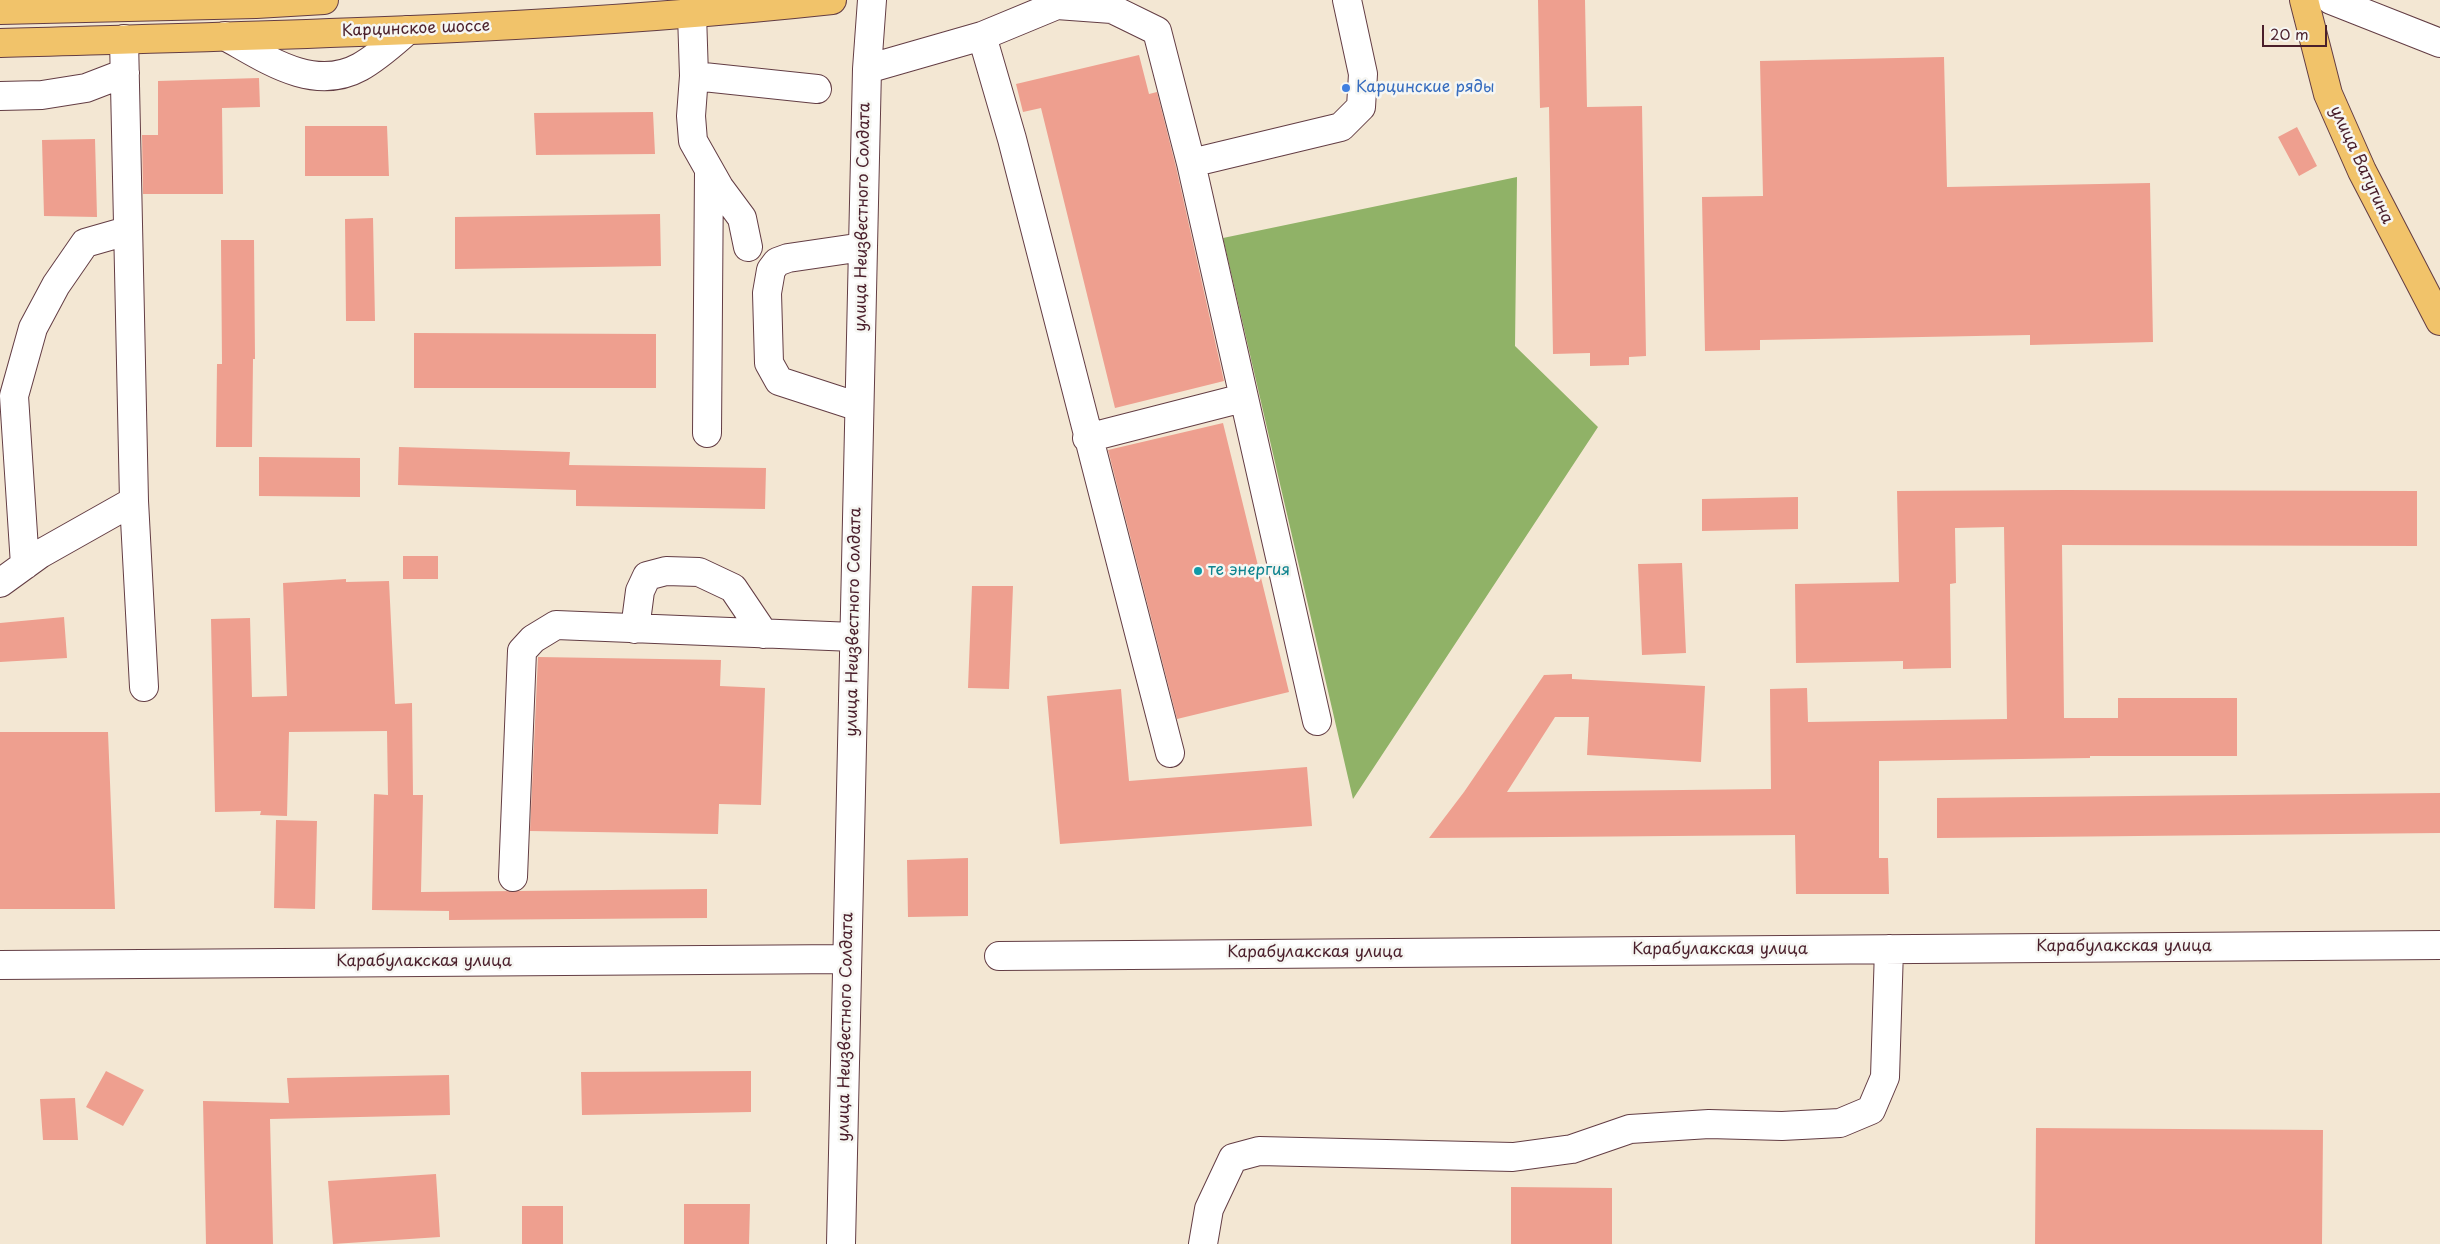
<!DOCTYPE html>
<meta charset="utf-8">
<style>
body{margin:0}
#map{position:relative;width:2440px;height:1244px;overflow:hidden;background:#f3e7d3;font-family:"Playpen Sans",sans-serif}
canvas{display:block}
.scale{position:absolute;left:2262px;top:25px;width:65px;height:22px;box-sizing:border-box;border:2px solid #4a1f2b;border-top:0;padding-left:6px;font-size:15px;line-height:18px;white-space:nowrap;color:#4a1f2b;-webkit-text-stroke:4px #f6f6f2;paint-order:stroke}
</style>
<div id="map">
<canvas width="2440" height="1244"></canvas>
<div class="scale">20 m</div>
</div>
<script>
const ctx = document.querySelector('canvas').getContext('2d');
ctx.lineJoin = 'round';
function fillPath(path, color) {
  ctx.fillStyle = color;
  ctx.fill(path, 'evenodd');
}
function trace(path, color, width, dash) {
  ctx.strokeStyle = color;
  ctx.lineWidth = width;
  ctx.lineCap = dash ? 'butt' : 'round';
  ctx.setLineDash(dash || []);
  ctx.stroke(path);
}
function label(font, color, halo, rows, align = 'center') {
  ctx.font = font + ' "Playpen Sans",sans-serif';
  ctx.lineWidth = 5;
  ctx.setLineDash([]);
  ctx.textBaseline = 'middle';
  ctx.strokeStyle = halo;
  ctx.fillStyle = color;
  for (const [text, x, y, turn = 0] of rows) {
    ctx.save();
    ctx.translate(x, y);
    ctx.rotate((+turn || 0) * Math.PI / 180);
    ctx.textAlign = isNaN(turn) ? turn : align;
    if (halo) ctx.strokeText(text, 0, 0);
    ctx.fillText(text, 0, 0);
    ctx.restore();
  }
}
const forest = new Path2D(`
 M1517 177 1515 346 1598 427 1353 799 1223 238Z`);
const building = new Path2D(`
 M1538 0H1585L1587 107 1642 106 1646 356 1629 357V365L1590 366V353L1553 354 1549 107 1540 108Z
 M1139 55 1149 94 1157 92 1176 167 1224 381 1115 408 1041 108 1023 112 1016 84Z
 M1944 57 1947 187 2150 183 2153 342 2030 345V335L1760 340V350L1705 351 1702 197 1763 196 1760 61Z
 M259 78 260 107 222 108 223 194H143L142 135H158V81Z
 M653 112 655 154 536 155 534 113Z
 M305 126H387L389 176H305Z
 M2297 127 2317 166 2299 176 2278 137Z
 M95 139 97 217 44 216 42 140Z
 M660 214 661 266 455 269V217Z
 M373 218 375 321H346L345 219Z
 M221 240H254L255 359H253L252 447H216L217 364H222Z
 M414 333 656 334V388H414Z
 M1223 423 1289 692 1177 719 1108 450Z
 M399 447 570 452 569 465 766 468 765 509 576 506V490L398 485Z
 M259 457 360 458V497L259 496Z
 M2061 490 2417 491V546L2062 545 2064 718H2118V698H2237V756H2090V758L1879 761V858H1888L1889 894H1796L1795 835 1429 838 1464 792 1544 675 1572 674V679L1705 686 1701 762 1587 755 1589 717H1555L1507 792 1771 789 1770 689 1807 688 1808 722 2007 719 2004 527 1955 528 1956 583 1950 584 1951 668 1903 669V661L1796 663 1795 584 1899 582 1897 491Z
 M1798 497V529L1702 531V499Z
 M403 556H438V579H403Z
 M1682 563 1686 653 1642 655 1638 564Z
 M346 579V582L389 581 395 704 412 703 413 795H423L421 892 707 889V918L449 920V911L372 910 374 794 388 795 387 731 289 732 287 816 260 815 261 811 215 812 211 619 250 618 252 697 287 696 283 583Z
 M972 586H1013L1009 689 968 688Z
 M64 617 67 658 0 662V623Z
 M538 657 721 660 720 686 765 688 761 805 719 804 718 834 530 831Z
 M1121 689 1129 781 1307 767 1312 826 1060 844 1047 696Z
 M0 732H108L115 909H0Z
 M2440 793V833L1937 838V798Z
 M276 820 317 821 315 909 274 908Z
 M968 858V916L908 917 907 860Z
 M106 1071 144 1090 123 1126 86 1107Z
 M751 1071V1112L582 1115 581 1072Z
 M449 1075 450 1115 270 1119 273 1244H206L203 1101 289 1103 287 1078Z
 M75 1098 78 1140H43L40 1099Z
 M2036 1128 2323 1130 2322 1244H2035Z
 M436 1174 440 1237 333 1244 328 1181Z
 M1511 1187 1612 1188V1244H1511Z
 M684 1204H750L749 1244H684Z
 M522 1206H563V1244H522Z`);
const minor = new Path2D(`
 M2331 0 2440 43
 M692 14 694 76 691 116 693 141 719 187 742 218 748 247
 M225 36C265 58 313 93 360 67 378 57 393 43 408 30
 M982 36 1012 139 1170 753
 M124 39 134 501 144 687
 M867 69 982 36 1057 5 1112 9 1157 31 1191 163 1317 721
 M694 76 817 89
 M0 96 42 95 86 88 125 73
 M1191 163 1341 127 1361 107 1363 74 1347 0
 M859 407 779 381 769 363 767 293 771 270 777 262 788 258 863 247
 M707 433 709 171
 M1087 438 1243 398
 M25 565 14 396 33 328 56 285 85 243 127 231
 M0 583 40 554 134 501
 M635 629 640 591 647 576 666 571 699 572 733 588 764 634
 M513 877 522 651 533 639 556 625 854 637
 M999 956 2440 945
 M0 965 847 959
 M841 1244 863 247 867 69 872 0
 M1203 1244 1209 1209 1233 1158 1259 1151 1513 1157 1572 1149 1630 1129 1709 1124 1782 1126 1840 1123 1871 1110 1885 1077 1889 949`);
const major = new Path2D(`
 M2304 0 2328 94 2362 171 2440 321
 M0 10 256 4 324 0
 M0 43C277 35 556 30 832 0`);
const markers = [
 [1346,88,5,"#3f7fe0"],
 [1198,571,5,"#0f9aa8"]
];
const streetNames = [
 ["Карцинское шоссе",416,29,-2],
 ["улица Ватутина",2361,165,65],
 ["улица Неизвестного Солдата",863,217,-89],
 ["улица Неизвестного Солдата",854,622,-89],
 ["Карабулакская улица",2124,947],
 ["Карабулакская улица",1720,950],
 ["Карабулакская улица",1315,953],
 ["Карабулакская улица",424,962],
 ["улица Неизвестного Солдата",846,1027,-89]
];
const shopNames = [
 ["Карцинские ряды",1356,88]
];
const cultureNames = [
 ["те энергия",1208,571]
];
fillPath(forest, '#90b267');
fillPath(building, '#ee9f8f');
trace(minor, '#633d44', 30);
trace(major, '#633d44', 30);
trace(minor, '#fff', 28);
trace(major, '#f1c36a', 28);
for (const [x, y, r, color] of markers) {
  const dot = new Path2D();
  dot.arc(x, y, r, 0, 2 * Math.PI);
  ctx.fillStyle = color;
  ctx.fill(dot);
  trace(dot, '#f6f6f2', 2);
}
label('16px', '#4a1f2b', '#f6f6f2', streetNames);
label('16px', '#366cbe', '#f6f6f2', shopNames, 'left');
label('16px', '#0d838f', '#f6f6f2', cultureNames, 'left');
</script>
